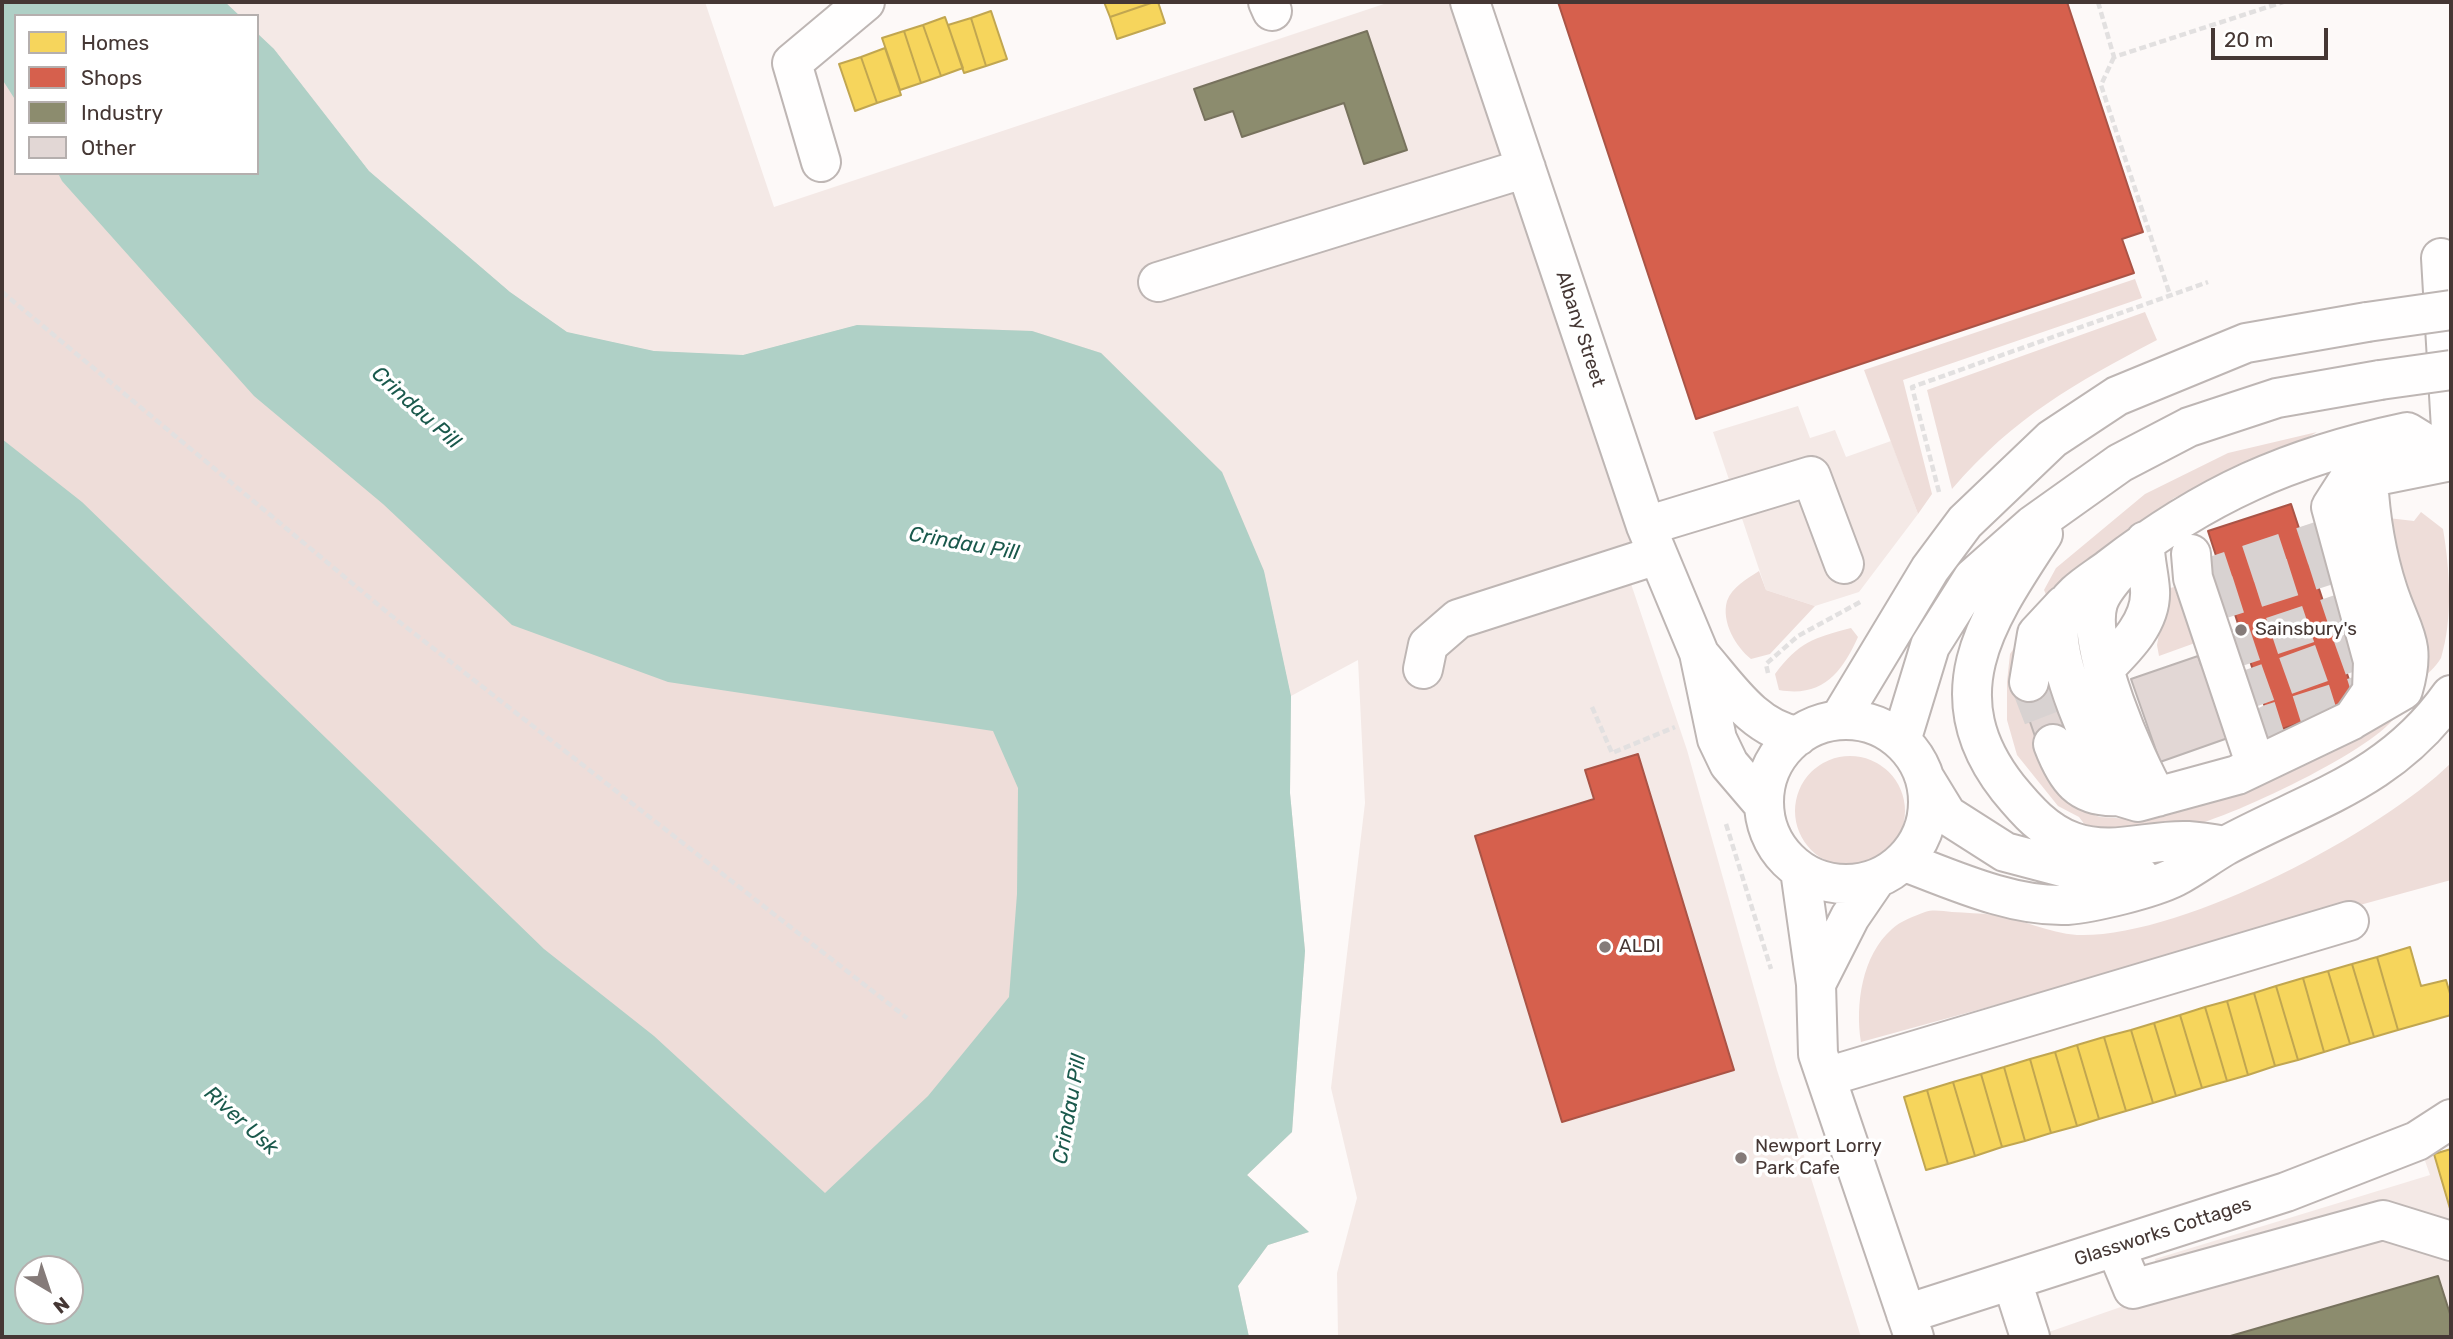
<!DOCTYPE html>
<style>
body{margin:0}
#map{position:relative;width:2453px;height:1339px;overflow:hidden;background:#fdf9f8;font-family:Rubik,sans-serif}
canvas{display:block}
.frame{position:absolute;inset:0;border:4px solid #453734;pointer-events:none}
.legend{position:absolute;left:14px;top:14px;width:245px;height:161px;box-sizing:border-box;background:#fff;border:2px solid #b5afae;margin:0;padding:9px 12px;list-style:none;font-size:21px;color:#453734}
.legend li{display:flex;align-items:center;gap:14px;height:35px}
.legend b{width:35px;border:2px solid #b5afae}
.north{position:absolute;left:14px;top:1255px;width:70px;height:70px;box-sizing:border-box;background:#fff;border:2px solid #b5afae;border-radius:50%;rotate:141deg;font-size:19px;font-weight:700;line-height:28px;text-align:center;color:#453734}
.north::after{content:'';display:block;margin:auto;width:24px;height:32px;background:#857b79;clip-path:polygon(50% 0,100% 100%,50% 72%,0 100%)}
.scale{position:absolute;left:2211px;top:28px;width:117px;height:32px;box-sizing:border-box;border:4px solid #453734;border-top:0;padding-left:9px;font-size:21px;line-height:24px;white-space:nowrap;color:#453734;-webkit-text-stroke:5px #fff;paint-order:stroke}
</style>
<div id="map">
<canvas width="2453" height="1339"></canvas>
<div class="frame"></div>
<ul class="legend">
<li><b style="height:19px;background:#f6d55c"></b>Homes</li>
<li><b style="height:19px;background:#d6604d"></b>Shops</li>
<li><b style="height:19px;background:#8c8c6e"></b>Industry</li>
<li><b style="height:19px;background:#e2d7d5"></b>Other</li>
</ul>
<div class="north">N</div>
<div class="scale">20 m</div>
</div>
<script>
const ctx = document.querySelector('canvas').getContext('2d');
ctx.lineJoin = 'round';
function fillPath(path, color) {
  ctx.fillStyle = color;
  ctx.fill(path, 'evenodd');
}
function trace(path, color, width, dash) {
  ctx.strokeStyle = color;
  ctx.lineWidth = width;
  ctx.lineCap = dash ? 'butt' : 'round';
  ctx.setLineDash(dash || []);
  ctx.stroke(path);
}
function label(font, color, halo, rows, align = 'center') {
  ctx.font = font + ' Rubik,sans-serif';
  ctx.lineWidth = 7;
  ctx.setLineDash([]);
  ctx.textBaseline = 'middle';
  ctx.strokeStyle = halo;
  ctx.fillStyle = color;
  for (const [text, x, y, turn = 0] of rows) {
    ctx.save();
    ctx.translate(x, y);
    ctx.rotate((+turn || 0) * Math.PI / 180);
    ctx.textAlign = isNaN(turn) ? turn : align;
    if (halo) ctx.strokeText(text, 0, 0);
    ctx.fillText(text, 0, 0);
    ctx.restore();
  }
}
const built = new Path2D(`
 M225 2H705L774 207 1390 2H1470L1585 343 1636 562 1625 566 1687 750 1777 1070 1861 1337H1338L1337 1273 1357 1198 1331 1088 1365 803 1358 660 1291 696 1264 571 857 325 743 355 654 351 567 332 510 292 369 171 274 49 257 33V16H240Z
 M1798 406 1810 438 1835 430 1846 457 1891 441 1918 514 1859 592 1815 606 1766 590 1713 432Z
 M2451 1149V1337H2048L2046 1333 2161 1293 2155 1259 2430 1175 2424 1158Z`);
const green = new Path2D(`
 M2 2H225L240 16H16V173H257V33L274 49 369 171 510 292 567 332 654 351 743 355 857 325 1032 331 1101 353 1222 472 1264 571 1291 696 1290 793 1305 951 1292 1132 1247 1175 1309 1232 1268 1245 1238 1286 1249 1337H705L2 732Z
 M2135 279 2142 298 1903 380 1932 494 1918 514 1864 370Z
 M2145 312 2157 340C2074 384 2015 416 1952 489L1927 390Z
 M2317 432 2289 449 2174 498 2048 599 2044 590 2056 568 2145 494 2228 453Z
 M2421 512 2443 529C2450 570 2453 619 2441 658 2436 667 2426 675 2419 682L2388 518 2414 521Z
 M1759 571 1766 590 1815 606 1770 654 1751 659C1736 647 1721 622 1727 601 1732 587 1747 579 1759 571Z
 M2174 587 2195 643 2159 656 2157 645 2167 589Z
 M1851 628 1858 637C1842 672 1823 698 1779 690L1775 674C1799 642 1813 638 1851 628Z
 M2024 633 2018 687 2039 748 2062 791 2080 810 2100 817 2131 819 2171 814 2275 779 2344 745 2368 728 2395 717C2371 752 2217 825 2174 830 2146 833 2116 829 2088 829L2079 817 2058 806 2017 755 2007 720V682L2010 654Z
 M1795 811a55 55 0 1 1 110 0a55 55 0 1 1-110 0Z
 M2451 763V880L1861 1042C1855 1005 1862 955 1892 929 1900 921 1915 916 1925 912 1933 909 1943 911 1952 912 1966 913 1980 913 1994 915 2022 919 2048 933 2077 935 2179 939 2379 834 2451 763Z`);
const water = new Path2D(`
 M2 2H225L240 16H16V101L2 79Z
 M257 33 274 49 369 171 510 292 567 332 654 351 743 355 857 325 1032 331 1101 353 1222 472 1264 571 1291 696 1290 793 1305 951 1292 1132 1247 1175 1309 1232 1268 1245 1238 1286 1249 1337H2V439L82 502 544 949 654 1036 825 1193 928 1096 1009 997 1017 894 1018 788 993 731 668 682 512 625 383 504 254 396 62 181 58 173H257ZM28 1269H70V1311H28Z`);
const homes = new Path2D(`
 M1104 2H1154L1110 17Z
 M1154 2H1158L1165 23 1117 39 1110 17Z
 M991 11 1007 59 986 66 971 18Z
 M945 17 963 68 941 76 923 25Z
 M971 18 986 66 964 73 948 25Z
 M923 25 941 76 921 83 904 31Z
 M904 31 921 83 900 90 882 38Z
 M885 48 901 95 877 103 861 57Z
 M861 57 877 103 855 111 839 64Z
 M2410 947 2421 986 2446 980 2451 997V1015L2398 1030 2377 957Z
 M2377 957 2398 1030 2374 1037 2352 964Z
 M2352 964 2374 1037 2350 1044 2328 971Z
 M2328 971 2350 1044 2324 1052 2303 978Z
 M2303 978 2324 1052 2298 1060 2276 986Z
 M2276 986 2298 1060 2275 1066 2254 993Z
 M2254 993 2275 1066 2248 1075 2227 1001Z
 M2227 1001 2248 1075 2227 1081 2205 1007Z
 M2205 1007 2227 1081 2202 1088 2180 1015Z
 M2180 1015 2202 1088 2176 1096 2154 1023Z
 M2154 1023 2176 1096 2153 1103 2131 1030Z
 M2131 1030 2153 1103 2126 1111 2104 1037Z
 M2104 1037 2126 1111 2099 1119 2077 1045Z
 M2077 1045 2099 1119 2077 1126 2055 1052Z
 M2055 1052 2077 1126 2051 1133 2030 1059Z
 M2030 1059 2051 1133 2025 1141 2004 1067Z
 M2004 1067 2025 1141 2002 1147 1981 1074Z
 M1981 1074 2002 1147 1975 1156 1953 1082Z
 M1953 1082 1975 1156 1948 1164 1927 1090Z
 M1927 1090 1948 1164 1926 1170 1904 1097Z
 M2451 1149V1212L2434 1154Z`);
const shops = new Path2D(`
 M1558 2H2067L2143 232 2122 239 2134 273 1696 419Z
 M2291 504 2357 704 2273 732 2208 531Z
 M1638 754 1734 1070 1562 1122 1475 836 1594 799 1585 770Z`);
const industry = new Path2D(`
 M1367 31 1407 150 1364 164 1344 103 1242 137 1233 111 1205 120 1194 89Z
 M2438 1276 2451 1317V1337H2227Z`);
const building = new Path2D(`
 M2198 656 2201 665 2209 662 2228 738 2160 762 2131 679Z
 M2047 676 2069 739 2039 748 2018 687Z`);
const minorTunnel = new Path2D(`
 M2194 582 2339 534
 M2202 606 2346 560
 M2218 654 2359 607
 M2029 682 2053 744
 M2232 695 2369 646
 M2246 736 2271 723 2372 691`);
const path = new Path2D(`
 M2098 2 2114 57 2283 2
 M2114 57 2101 85 2170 295
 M2 292 388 613 907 1018
 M1939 492 1912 387 2208 282
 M1768 673 1766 664 1798 636 1862 601
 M1592 707 1612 753 1675 727
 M1726 824 1771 969`);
const minor = new Path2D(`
 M1268 2 1272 11
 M1470 2 1646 526 1699 653 1717 739 1729 764 1764 805
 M821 162 792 63 865 2
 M2441 258 2451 429
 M1158 282 1526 168
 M2451 459 2407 432C2289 457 2206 494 2110 568 2093 581 2068 594 2061 615 2048 656 2098 758 2118 796L2138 802 2237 775 2352 720 2372 691 2373 661 2331 507 2347 482 2451 461
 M1646 526 1811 476 1844 564
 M2043 534C1988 618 1934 694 2008 788 2026 810 2045 832 2073 842 2113 856 2150 839 2188 841 2201 842 2213 844 2225 846
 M2191 554 2193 578 2256 766
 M2123 567C2114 577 2102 590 2098 603 2085 645 2135 759 2157 797
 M1700 655C1728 687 1754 729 1798 736
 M1423 669 1428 645 1458 619 1657 555
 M2104 669C2125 648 2152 622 2150 590 2149 573 2144 558 2145 541
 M2029 682 2037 634 2064 605
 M2353 719 2403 690C2417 642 2402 634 2388 591 2376 554 2370 516 2368 478
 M1839 720 1930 569 1965 522 2052 439 2117 396 2246 343 2367 322
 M1764 802a82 82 0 1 1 164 0a82 82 0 1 1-164 0Z
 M1901 741 1930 646 1973 578 2033 525 2120 463 2189 427 2277 398 2380 380
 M2053 744C2066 778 2079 798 2118 796
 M1925 779 1947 815 2005 852 2096 876 2140 877
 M1903 861C1953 880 2012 907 2067 905 2093 903 2151 889 2175 877 2192 868 2208 856 2225 846 2312 799 2390 781 2451 695
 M1800 870 1816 984 1818 1054 1914 1337
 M1816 984 1850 917 1876 879
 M1826 1077 2349 921
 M2116 1248 2133 1289 2383 1220 2451 1241
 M2012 1281 2030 1337
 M1906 1314 2286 1192 2417 1141 2451 1119`);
const minorBridge = new Path2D(`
 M2367 322 2451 310
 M2380 380 2451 370`);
const markers = [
 [2241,630,7,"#857b79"],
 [1605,947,7,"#857b79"],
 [1741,1158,7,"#857b79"]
];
const streetNames = [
 ["Albany Street",1580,329,72],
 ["Glassworks Cottages",2163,1232,-18]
];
const poiNames = [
 ["Sainsbury's",2255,630],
 ["ALDI",1619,947],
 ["Newport Lorry",1755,1147],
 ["Park Cafe",1755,1169]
];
const waterNames = [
 ["Crindau Pill",416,408,42],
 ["Crindau Pill",964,544,10],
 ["Crindau Pill",1070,1109,-80],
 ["River Usk",241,1121,42]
];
fillPath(built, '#f4e9e6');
fillPath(green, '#eeddd9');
fillPath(water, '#afd0c6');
fillPath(homes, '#f6d55c');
trace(homes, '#c1a650', 2);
fillPath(shops, '#d6604d');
trace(shops, '#aa5446', 2);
fillPath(industry, '#8c8c6e');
trace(industry, '#77725d', 2);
fillPath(building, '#e2d7d5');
trace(building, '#bcb4b2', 2);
trace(minorTunnel, '#d8d2d1', 38, [38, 19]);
trace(minor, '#beb6b4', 42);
trace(path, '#e2e0e0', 4.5, [7, 3.5]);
trace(minor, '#fffefe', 38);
trace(minorBridge, '#beb6b4', 42, []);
trace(minorBridge, '#fffefe', 38);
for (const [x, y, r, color] of markers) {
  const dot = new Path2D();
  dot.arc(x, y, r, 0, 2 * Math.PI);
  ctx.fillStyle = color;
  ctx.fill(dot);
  trace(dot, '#fff', 2.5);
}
label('19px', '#453734', '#fff', streetNames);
label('19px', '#453734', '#fff', poiNames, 'left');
label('italic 21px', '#1a594c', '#fff', waterNames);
</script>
